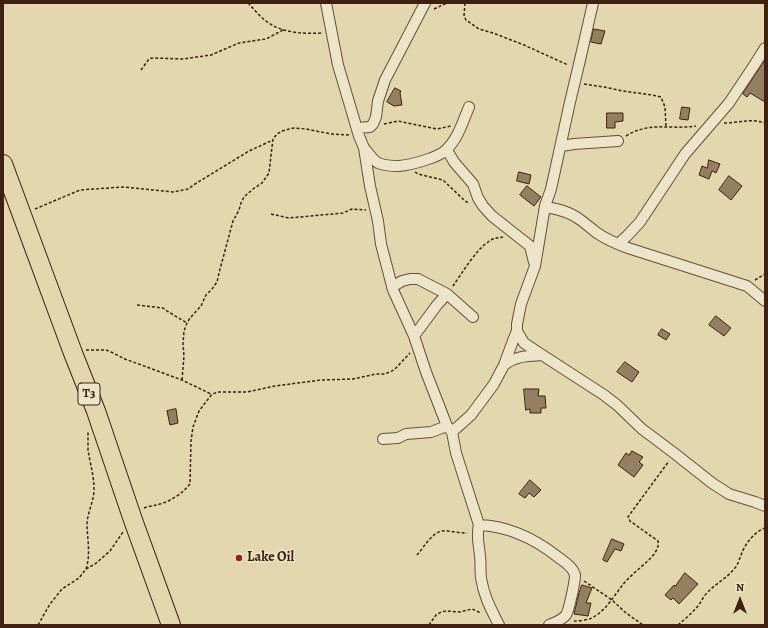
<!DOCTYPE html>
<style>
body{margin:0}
#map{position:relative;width:768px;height:628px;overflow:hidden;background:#e3d7ae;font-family:Alegreya,serif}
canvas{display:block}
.frame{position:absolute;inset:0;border:4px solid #402011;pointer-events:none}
.north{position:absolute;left:720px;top:580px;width:40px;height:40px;-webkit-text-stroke:3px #ede5ca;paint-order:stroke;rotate:0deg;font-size:11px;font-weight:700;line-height:16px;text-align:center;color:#402011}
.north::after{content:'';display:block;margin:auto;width:14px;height:18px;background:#402011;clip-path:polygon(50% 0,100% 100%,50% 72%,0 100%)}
</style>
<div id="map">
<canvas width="768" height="628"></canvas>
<div class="frame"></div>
<div class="north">N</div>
</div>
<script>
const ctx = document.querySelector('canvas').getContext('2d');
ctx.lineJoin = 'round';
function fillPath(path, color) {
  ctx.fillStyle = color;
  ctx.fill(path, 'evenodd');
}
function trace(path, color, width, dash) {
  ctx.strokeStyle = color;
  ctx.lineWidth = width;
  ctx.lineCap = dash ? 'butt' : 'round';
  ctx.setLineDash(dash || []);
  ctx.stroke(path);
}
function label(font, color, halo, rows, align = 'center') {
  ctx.font = font + ' Alegreya,serif';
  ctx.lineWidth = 3;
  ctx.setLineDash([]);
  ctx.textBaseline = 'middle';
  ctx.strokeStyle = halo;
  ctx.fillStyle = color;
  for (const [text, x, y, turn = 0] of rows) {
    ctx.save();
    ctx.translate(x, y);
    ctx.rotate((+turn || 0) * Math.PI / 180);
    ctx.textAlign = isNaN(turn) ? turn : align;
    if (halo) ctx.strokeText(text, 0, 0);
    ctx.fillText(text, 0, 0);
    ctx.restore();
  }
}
const building = new Path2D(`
 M594 29 605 31 601 44 591 42Z
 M765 60V102L750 93 747 97 743 94Z
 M395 88 401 91 400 93 402 105 394 106 387 102Z
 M682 107 690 108 688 120 680 119Z
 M607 113H623V121L615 122V128H607Z
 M709 160 720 164 716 173 712 171 709 179 699 175 702 166 707 168Z
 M519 172 531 175 529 184 517 181Z
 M729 176 742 186 731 200 719 190Z
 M527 186 541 197 534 206 520 195Z
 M716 316 731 328 724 336 709 325Z
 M662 329 670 334 666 340 658 335Z
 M625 362 639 372 632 382 617 372Z
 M524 389H539L538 396H545L546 408H541V413H530V409L526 410Z
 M176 409 178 423 170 425 167 411Z
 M632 451 643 457 639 462 643 465 634 477 618 465 626 453 629 455Z
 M530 480 541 490 534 497 529 493 525 498 519 494Z
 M612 539 624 544 621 551 615 549 607 562 603 560Z
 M685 573 698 584 679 604 673 598 671 600 665 595 674 585 675 586Z
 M582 585 592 588 586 603H591L588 616 574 614 579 593Z`);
const path = new Path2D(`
 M248 3C254 9 259 16 266 21 281 33 303 34 322 33
 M465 3 464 16 466 20 479 29 493 33 524 45 568 65
 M434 9 447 3
 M141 70 149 59 152 58 183 59 211 55 239 43 266 39 283 30
 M584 84 604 87 623 91 652 95 661 97 665 107 666 127
 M724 123C738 123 751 118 765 123
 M384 124 398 121 437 129 451 126
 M626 136C650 121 670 130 696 126
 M415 172 418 174 443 180 465 201 469 203
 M35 209 80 190 123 187 173 192 188 189 195 184 249 151 273 140
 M271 214 289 218 343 213 352 209 366 210
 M755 280 765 274
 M453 286C462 273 476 250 488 242 493 238 497 238 503 237
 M137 305 163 308 167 311 187 323
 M86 350H106L111 352 125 359 182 380 211 394
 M182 380 184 356 183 344 184 331 187 323 190 318 201 306 206 295 212 289 217 282 219 273 233 221 239 210 241 203 244 197 253 189 262 183 269 173 272 147 273 139 277 134 282 131 294 128 306 129 331 134 349 135
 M144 508C149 506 154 506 160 504 171 501 183 493 190 484L191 441 193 427 199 411 212 394 219 392H247L275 386 321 380 353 379 376 374H385L394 370 410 353
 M417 555C425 546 434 528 448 531 455 532 461 533 467 533
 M86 569C91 554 87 538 87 523 88 511 94 501 94 489 94 476 90 463 88 450 88 443 88 437 88 431
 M584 581 612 600 626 613 643 625
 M574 621C579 621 587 620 592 618 610 608 616 590 630 577 638 569 648 562 655 553 657 549 659 546 658 541L630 521 628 517 633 510 669 461
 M38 625 50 604 62 589 79 578 86 569 95 564 110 551 123 532
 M429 625 436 615 441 612 446 611 460 612 472 609 481 613
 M678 625C685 619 692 613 698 606 701 602 703 597 707 593 715 584 727 578 734 569 738 565 739 560 741 555 745 544 754 532 765 528`);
const street = new Path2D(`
 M326 3 338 65 359 136 364 148 370 186 378 221 381 244 393 290 414 336 426 372 447 426 452 432 456 453 479 525C476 535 479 545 480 556 481 563 480 571 481 578 484 597 491 609 499 625
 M357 128 370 127 373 124 376 117 378 101 385 80 425 3
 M561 146 574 144 618 141
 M365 149C369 154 373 160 378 163 383 165 393 166 399 166 410 165 438 158 446 150 458 139 463 121 469 107
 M447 150 454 162 473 184 478 198 483 206 492 216 530 246 534 262
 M545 207C559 209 571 212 582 221 587 225 592 229 597 233 606 239 617 244 628 248L747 286 765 301
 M618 244 627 236 640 222 685 154 729 103 755 64 765 48
 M392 287 402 281 410 279H418L447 294 473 317
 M517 331 524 343 533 349 604 395 617 405 642 429 674 453 712 483 729 494 755 502 765 506
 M414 336 437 305 447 294
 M504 365C516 356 526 356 542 355
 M452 432 471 415 494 384 504 365 514 338 517 331V324L521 304 535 266 545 206 551 189 570 102 580 60 593 3
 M383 439 398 438 406 434 431 432 447 426
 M479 525C508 526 535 539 558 557 563 561 568 564 572 569 574 572 574 572 575 575 575 582 569 610 566 615 562 620 554 623 549 625`);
const highway = new Path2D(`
 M3 164 73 353 96 411 133 520 171 625`);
const markers = [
 [239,558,4,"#8f2418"]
];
const shields = [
 [89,394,22]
];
const shieldNames = [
 ["T3",89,394]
];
const poiNames = [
 ["Lake Oil",247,558]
];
fillPath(building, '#957f63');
trace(building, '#402011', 1);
trace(street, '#694e38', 12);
trace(highway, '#402011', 20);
trace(path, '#402011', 1.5, [3, 2]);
trace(street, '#ede5ca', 10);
trace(highway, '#e3d7ae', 18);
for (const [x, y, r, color] of markers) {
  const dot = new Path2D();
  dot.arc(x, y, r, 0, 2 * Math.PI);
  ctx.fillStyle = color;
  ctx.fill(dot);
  trace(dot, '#ede5ca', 1.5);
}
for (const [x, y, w] of shields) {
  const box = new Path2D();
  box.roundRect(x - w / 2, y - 11, w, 22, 3);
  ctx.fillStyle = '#ede5ca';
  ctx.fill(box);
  trace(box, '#402011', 1);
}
label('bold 13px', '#402011', null, shieldNames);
label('bold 14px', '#402011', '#ede5ca', poiNames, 'left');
</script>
